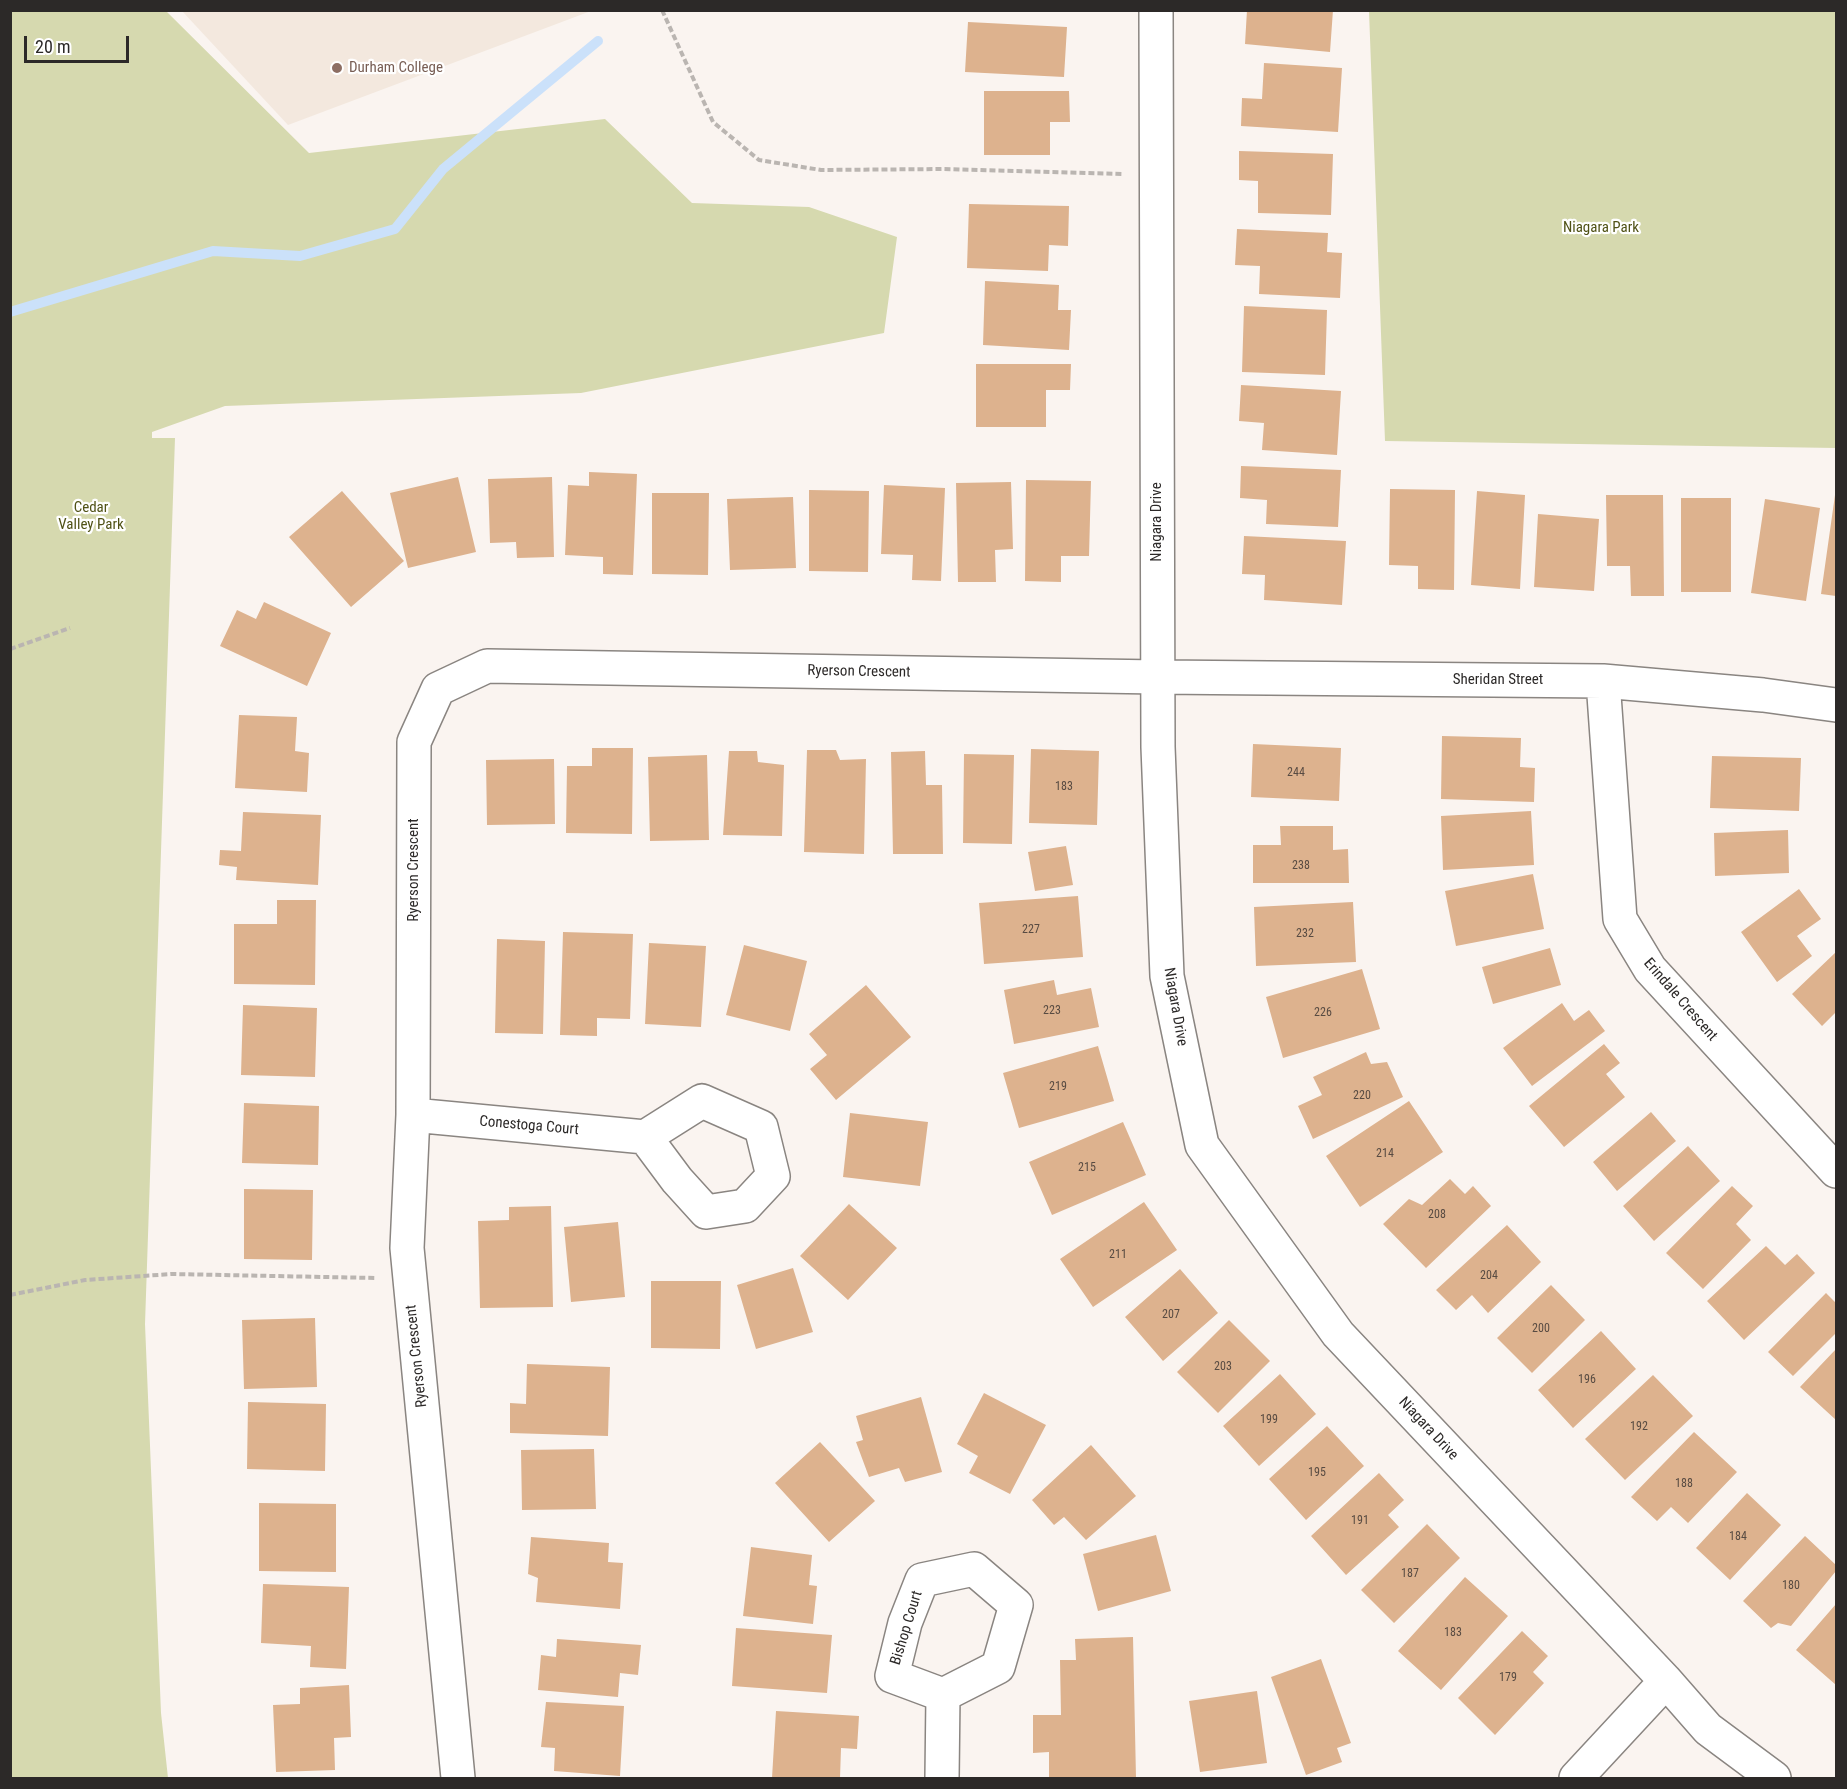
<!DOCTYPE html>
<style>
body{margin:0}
#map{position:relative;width:1847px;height:1789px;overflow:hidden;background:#faf4f0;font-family:"Roboto Condensed",sans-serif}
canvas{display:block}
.frame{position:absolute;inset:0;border:12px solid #2c2928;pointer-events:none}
.scale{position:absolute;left:24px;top:36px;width:105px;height:27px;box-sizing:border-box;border:3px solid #2c2928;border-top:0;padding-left:8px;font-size:18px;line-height:21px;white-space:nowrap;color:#2c2928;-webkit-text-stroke:4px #fff;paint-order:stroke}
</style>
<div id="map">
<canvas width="1847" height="1789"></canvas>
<div class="frame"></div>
<div class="scale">20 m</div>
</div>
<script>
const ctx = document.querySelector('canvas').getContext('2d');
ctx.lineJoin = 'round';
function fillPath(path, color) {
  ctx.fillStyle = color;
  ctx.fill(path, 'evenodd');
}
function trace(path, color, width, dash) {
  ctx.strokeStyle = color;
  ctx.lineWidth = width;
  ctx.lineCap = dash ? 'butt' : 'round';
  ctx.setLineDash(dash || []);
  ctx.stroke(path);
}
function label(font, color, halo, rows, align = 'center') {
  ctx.font = font + ' "Roboto Condensed",sans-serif';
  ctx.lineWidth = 4.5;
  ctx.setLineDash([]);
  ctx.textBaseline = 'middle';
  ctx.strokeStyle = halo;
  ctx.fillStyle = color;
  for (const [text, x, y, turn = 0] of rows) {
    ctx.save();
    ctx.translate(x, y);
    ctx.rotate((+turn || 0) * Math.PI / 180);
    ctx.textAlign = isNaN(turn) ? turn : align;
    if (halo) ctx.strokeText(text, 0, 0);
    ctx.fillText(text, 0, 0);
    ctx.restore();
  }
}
const built = new Path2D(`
 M182 11H591L288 125Z`);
const green = new Path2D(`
 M11 10 166 11 309 153 605 119 692 203 809 207 897 237 884 333 581 393 225 406 152 432V438H175L145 1324 161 1713 168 1778H11Z
 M1369 11H1836V448L1385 441Z`);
const stream = new Path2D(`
 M10 312 213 251 300 256 395 229 443 169 598 41`);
const building = new Path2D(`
 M1247 10H1333L1330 52 1245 44Z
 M968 22 1067 27 1064 77 965 72Z
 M1264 63 1342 68 1338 132 1241 126 1242 98 1262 99Z
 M984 91H1069L1070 122H1050V155H984Z
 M1239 151 1333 154 1331 215 1258 213V181L1239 180Z
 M969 204 1069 206 1068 246 1049 245 1048 271 967 268Z
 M1237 229 1328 233 1327 252 1342 253 1340 298 1259 294 1260 266 1235 265Z
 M985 281 1059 285 1058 310H1071L1069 350 983 345Z
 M1244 306 1327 310 1325 375 1242 372Z
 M976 364H1071L1070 390H1046V427H976Z
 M1241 385 1341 391 1337 455 1262 450 1264 423 1239 421Z
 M1241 466 1341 470 1338 527 1266 524 1267 500 1240 498Z
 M589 472 637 474 633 575 603 574V557L565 555 568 485 589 486Z
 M458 477 476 552 408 568 390 493Z
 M552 477 554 557 517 558 516 542 490 543 488 479Z
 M1026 480 1091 481 1089 556H1061V582L1025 581Z
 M1011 482 1013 549 995 550 996 582H958L956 483Z
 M884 485 945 488 941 581 912 580 913 555 881 554Z
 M1390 489 1455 490 1454 590 1418 589V566L1389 565Z
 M809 490 869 491 868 572 809 571Z
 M342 491 404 561 351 607 289 537Z
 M1477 491 1525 495 1520 589 1471 585Z
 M652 493H709L708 575 652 574Z
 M1606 495H1663L1664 596H1631L1630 566H1607Z
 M1835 495H1836V596L1821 594Z
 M793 497 796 568 730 570 727 499Z
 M1681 498H1731V592H1681Z
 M1765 499 1820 508 1806 601 1751 593Z
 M1538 514 1599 519 1594 591 1534 587Z
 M1244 536 1346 541 1342 605 1264 600 1265 575 1242 574Z
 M264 602 331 633 307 686 220 646 237 610 256 619Z
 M239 715 297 717 295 751 309 753 307 792 235 788Z
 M1442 736 1521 738 1520 767 1535 768 1534 802 1441 799Z
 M1253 744 1341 748 1339 801 1251 797Z
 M592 748H633L632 834 566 833 567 766H592Z
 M1031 749 1099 751 1097 825 1029 823Z
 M807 750H836L840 760 866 759 864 854 804 852Z
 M729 751H757L758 762 784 765 782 836 723 835Z
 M925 751 926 785H942L943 854H893L891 752Z
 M964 754 1014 755 1012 844 963 843Z
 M707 755 709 840 650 841 648 757Z
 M1712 756 1801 758 1799 811 1710 808Z
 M554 759 555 824 487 825 486 760Z
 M1531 811 1534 865 1443 870 1441 816Z
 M243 812 321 815 318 885 236 880 237 867 219 865 220 850 241 851Z
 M1280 826H1333V850L1348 849 1349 883H1253V845H1281Z
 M1788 830 1789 873 1715 876 1714 833Z
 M1066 846 1073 885 1035 891 1028 852Z
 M1533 874 1544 929 1456 946 1445 891Z
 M1799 889 1821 919 1797 936 1812 956 1777 982 1741 932Z
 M1078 896 1083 957 984 964 979 903Z
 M277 900H316L315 985 234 984V924H277Z
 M1353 902 1356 962 1256 966 1254 907Z
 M563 932 633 934 630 1019 597 1018V1036L560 1035Z
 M497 939 545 941 543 1034 495 1033Z
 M649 943 706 946 701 1027 645 1024Z
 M744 945 807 961 790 1031 726 1015Z
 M1550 948 1561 985 1493 1004 1482 967Z
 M1836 952V1012L1822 1026 1792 994Z
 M1362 969 1380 1029 1283 1058 1266 997Z
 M1054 980 1057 995 1091 988 1099 1027 1014 1044 1004 990Z
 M866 985 911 1037 836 1100 810 1069 827 1055 809 1034Z
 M1562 1003 1574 1021 1589 1010 1605 1031 1532 1086 1503 1048Z
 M243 1005 317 1008 315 1077 241 1075Z
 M1604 1044 1620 1063 1606 1074 1625 1097 1564 1147 1529 1106Z
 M1098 1046 1114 1101 1019 1128 1003 1073Z
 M1366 1052 1371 1064 1387 1062 1403 1097 1313 1139 1298 1106 1322 1095 1313 1077Z
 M1409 1101 1443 1152 1360 1207 1326 1156Z
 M244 1103 319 1106 318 1165 242 1163Z
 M1651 1112 1676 1141 1617 1191 1593 1162Z
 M850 1113 928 1122 920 1186 843 1177Z
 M1123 1122 1146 1175 1052 1215 1029 1162Z
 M1688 1146 1720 1181 1654 1241 1623 1206Z
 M1450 1179 1465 1194 1473 1186 1491 1206 1426 1268 1383 1224 1409 1199 1422 1205Z
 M1732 1186 1753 1206 1736 1224 1751 1240 1703 1289 1666 1253Z
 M244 1189 313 1190 312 1260 244 1259Z
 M1144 1202 1177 1250 1093 1307 1060 1259Z
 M849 1204 897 1248 848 1300 800 1256Z
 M551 1206 553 1307 480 1308 478 1221 509 1220V1207Z
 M618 1222 625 1297 571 1302 564 1227Z
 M1507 1225 1541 1262 1488 1313 1472 1295 1456 1310 1436 1290Z
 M1766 1246 1785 1265 1797 1254 1815 1273 1744 1340 1707 1301Z
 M793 1268 813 1332 756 1349 737 1285Z
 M1180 1269 1218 1313 1163 1361 1125 1317Z
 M651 1281H721L720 1349 651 1348Z
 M1551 1285 1585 1320 1532 1373 1497 1338Z
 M1826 1293 1836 1303V1333L1793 1376 1768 1352Z
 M315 1318 317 1387 244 1389 242 1320Z
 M1229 1320 1270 1361 1218 1413 1177 1372Z
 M1601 1331 1636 1369 1573 1428 1538 1390Z
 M1836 1349V1420L1800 1387Z
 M527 1364 610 1367 608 1436 510 1433V1403L526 1404Z
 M1280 1374 1316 1414 1259 1466 1223 1426Z
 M1653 1375 1693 1416 1625 1480 1585 1439Z
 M984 1393 1046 1425 1010 1494 969 1473 978 1456 957 1444Z
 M921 1397 942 1472 905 1482 899 1468 869 1477 856 1442 863 1440 856 1416Z
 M248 1402 326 1404 325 1471 247 1469Z
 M1327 1426 1364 1466 1306 1520 1269 1479Z
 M1694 1432 1737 1472 1688 1523 1671 1507 1657 1521 1631 1497Z
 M820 1442 875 1501 829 1542 775 1483Z
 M1091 1445 1136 1496 1086 1540 1064 1517 1054 1525 1032 1500Z
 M594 1449 596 1509 522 1510 521 1450Z
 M1379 1473 1404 1500 1388 1515 1399 1527 1346 1575 1311 1536Z
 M1747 1493 1781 1525 1730 1580 1696 1548Z
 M259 1503 336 1504V1572L259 1571Z
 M1427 1524 1460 1558 1394 1623 1361 1590Z
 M1156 1535 1171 1591 1098 1611 1083 1554Z
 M1805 1536 1836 1565V1571L1791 1626 1778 1623 1771 1628 1743 1601Z
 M531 1537 609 1543 608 1562 623 1563 620 1609 536 1602 538 1578 528 1574Z
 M751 1547 812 1555 809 1585 817 1586 813 1624 743 1616Z
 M1465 1577 1508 1616 1441 1690 1398 1651Z
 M263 1584 349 1587 346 1669 310 1667 311 1646 261 1643Z
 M1836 1604V1685L1796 1650Z
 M736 1628 832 1635 827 1693 732 1686Z
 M1522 1631 1548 1656 1533 1672 1544 1683 1495 1735 1458 1698Z
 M1133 1637 1136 1778H1049V1752L1033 1753V1715H1061L1060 1660H1076L1075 1639Z
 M557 1639 641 1645 638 1675 620 1673 618 1697 538 1690 541 1655 556 1657Z
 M1321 1659 1351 1743 1337 1748 1342 1762 1306 1775 1271 1677Z
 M349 1685 351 1737 334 1738 335 1770 276 1772 273 1705 300 1704V1688Z
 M1257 1691 1267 1763 1200 1772 1189 1701Z
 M546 1702 624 1706 620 1776 554 1771 555 1748 541 1747Z
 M776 1711 859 1716 857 1749 841 1748 840 1778H772Z`);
const path = new Path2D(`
 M662 10 713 122 759 160 821 170 942 169 1124 174
 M10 649 70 628
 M10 1295 85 1280 172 1274 376 1278`);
const minor = new Path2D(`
 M1156 10 1158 747 1167 976 1202 1145 1338 1334 1666 1681 1708 1729 1774 1778
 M1603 681 1620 919 1650 969 1836 1171
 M413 1115 645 1137 702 1101 761 1127 773 1176 745 1206 706 1212 677 1180 645 1137
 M974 1569 1016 1605 998 1667 943 1695 892 1676 905 1623 922 1580Z
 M458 1778 407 1248 413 1115 414 742 438 689 487 666 1158 677 1603 681 1763 695 1836 705
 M942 1778 943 1695
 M1576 1778 1666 1681`);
const markers = [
 [337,68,6,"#8d6e63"]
];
const numberNames = [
 ["244",1296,773],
 ["183",1064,787],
 ["238",1301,866],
 ["227",1031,930],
 ["232",1305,934],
 ["223",1052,1011],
 ["226",1323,1013],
 ["219",1058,1087],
 ["220",1362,1096],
 ["214",1385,1154],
 ["215",1087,1168],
 ["208",1437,1215],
 ["211",1118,1255],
 ["204",1489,1276],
 ["207",1171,1315],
 ["200",1541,1329],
 ["203",1223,1367],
 ["196",1587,1380],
 ["199",1269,1420],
 ["192",1639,1427],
 ["195",1317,1473],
 ["188",1684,1484],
 ["191",1360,1521],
 ["184",1738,1537],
 ["187",1410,1574],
 ["180",1791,1586],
 ["183",1453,1633],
 ["179",1508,1678]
];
const educationNames = [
 ["Durham College",349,68]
];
const parkNames = [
 ["Niagara Park",1601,228],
 ["Cedar",91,508],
 ["Valley Park",91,525]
];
const streetNames = [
 ["Niagara Drive",1157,522,-90],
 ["Ryerson Crescent",859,672,1],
 ["Sheridan Street",1498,680],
 ["Ryerson Crescent",414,870,-90],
 ["Erindale Crescent",1680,1000,49],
 ["Niagara Drive",1175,1007,80],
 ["Conestoga Court",529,1126,5],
 ["Ryerson Crescent",417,1356,-96],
 ["Niagara Drive",1428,1429,47],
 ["Bishop Court",907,1628,-73]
];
fillPath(built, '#f3e8de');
fillPath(green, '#d6d9af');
trace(stream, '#cbe1fa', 10);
fillPath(building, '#ddb28e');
trace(minor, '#8a8581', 36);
trace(path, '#bab5b1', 4, [6, 3]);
trace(minor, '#fff', 33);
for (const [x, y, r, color] of markers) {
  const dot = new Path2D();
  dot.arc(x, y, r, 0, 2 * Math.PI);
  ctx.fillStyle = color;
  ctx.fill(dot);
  trace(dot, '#fff', 2);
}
label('12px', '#584b42', null, numberNames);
label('15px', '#785e54', '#fff', educationNames, 'left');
label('15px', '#505216', '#fff', parkNames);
label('15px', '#2c2928', '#fff', streetNames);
</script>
